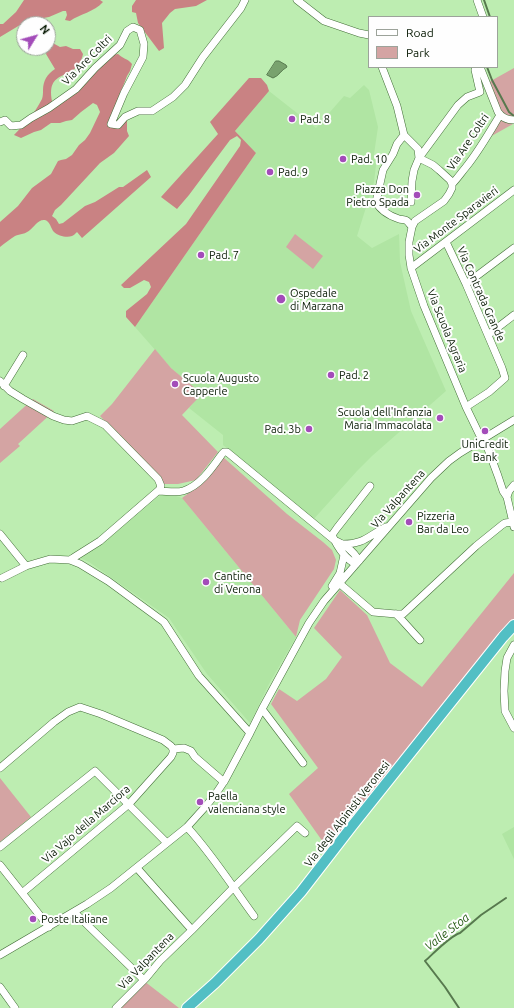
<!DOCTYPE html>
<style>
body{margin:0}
#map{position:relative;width:514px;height:1008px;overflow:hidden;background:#bdedb1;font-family:Ubuntu,sans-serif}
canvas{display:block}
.legend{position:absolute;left:368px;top:16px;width:130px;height:52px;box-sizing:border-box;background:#fefefe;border:1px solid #9ca39a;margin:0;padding:5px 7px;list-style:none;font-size:12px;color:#081a04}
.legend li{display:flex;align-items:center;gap:8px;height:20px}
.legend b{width:20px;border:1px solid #9ca39a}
.north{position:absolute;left:16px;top:16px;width:40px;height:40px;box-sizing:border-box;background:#fefefe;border:1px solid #9ca39a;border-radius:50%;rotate:53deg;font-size:11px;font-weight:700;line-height:16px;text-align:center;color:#081a04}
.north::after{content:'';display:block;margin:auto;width:14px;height:18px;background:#a34cb9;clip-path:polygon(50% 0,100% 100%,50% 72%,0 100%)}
</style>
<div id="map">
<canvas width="514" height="1008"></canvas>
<ul class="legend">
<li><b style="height:5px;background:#fff"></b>Road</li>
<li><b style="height:11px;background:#d4a4a3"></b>Park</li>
</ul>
<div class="north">N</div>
</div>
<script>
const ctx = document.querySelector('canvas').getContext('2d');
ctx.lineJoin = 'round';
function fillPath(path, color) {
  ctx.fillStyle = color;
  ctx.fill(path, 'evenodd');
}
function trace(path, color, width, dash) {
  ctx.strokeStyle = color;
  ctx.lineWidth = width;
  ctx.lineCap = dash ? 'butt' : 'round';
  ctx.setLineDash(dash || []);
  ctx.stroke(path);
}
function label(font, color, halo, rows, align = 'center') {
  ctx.font = font + ' Ubuntu,sans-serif';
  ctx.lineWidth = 4;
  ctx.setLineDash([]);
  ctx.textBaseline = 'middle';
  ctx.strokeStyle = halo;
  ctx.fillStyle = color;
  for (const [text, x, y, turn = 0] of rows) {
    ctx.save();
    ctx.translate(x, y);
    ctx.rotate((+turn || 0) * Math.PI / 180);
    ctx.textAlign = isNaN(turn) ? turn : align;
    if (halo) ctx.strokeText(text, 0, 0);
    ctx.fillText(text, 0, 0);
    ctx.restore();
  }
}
const built = new Path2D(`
 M364 85 369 90 378 127 374 154 376 165 374 182 357 236 372 248 399 234 400 262 411 311 446 391 372 456 357 471 312 521 223 445V435L189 408 201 394 171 368 135 327 256 153 235 131 269 91 316 128 344 96 350 98Z
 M167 493 182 498 296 637 269 684 250 723 207 674 169 618 89 562 80 558 113 535 158 497Z
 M514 827V859L502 834Z`);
const green = new Path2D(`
 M514 68V117L513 118 501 114 489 82Z
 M499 117 513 124 488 138Z
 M295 234 323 256 313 269 286 247Z
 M155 349 171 368 202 394 182 415 218 452 196 480 178 484H164L100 416 112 404Z
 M33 399 54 411 18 444 20 446 0 463V429Z
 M223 457 287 514 323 542 332 550 336 560 334 569 300 620 296 637 182 498 201 484Z
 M514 573V619L459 686 328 849 289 794 318 768 271 704 279 689 297 701 326 679 342 657 314 628 340 590 367 615 390 663 422 687Z
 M0 778 31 817 0 842Z
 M144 981 179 1008H119Z`);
const forest = new Path2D(`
 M24 0H100L103 2C94 12 80 14 70 21L65 20 67 15 66 11H63L49 17 38 19 32 22 20 25 0 37V24H3L16 12Z
 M136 0H207L196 6 175 9 170 13 162 23 164 48 159 51 138 23 136 13 132 12V6Z
 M48 42H51L60 47 66 46 73 49H80L83 54C77 84 43 65 53 105L111 55 118 54C123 59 127 58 132 64L130 71 127 76 122 89 108 124 112 128C116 124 121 120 127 121V131L129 136 114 153 100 163 61 205 55 210 52 216 56 219 59 224 63 223 85 206 95 202 119 187H123L147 170 151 177 82 238 77 232C76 233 73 236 72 236 67 238 58 236 54 232 51 229 50 221 45 220 38 219 34 227 30 230 26 234 20 234 15 236 10 239 5 243 0 247V222L18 206 32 188 51 174 58 161 61 160 66 159 72 155 79 145 85 140 90 133 100 112 97 105 93 103 81 112 72 120 66 121 60 123H51L41 130 34 132 21 138 14 135C25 124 35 113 42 99 43 96 43 93 43 90 43 81 47 74 55 69L46 54 48 48Z
 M249 78H261L267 85 269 91 235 131 256 153 135 327 126 317V311L147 294 151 287 149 282 144 280 130 288H124L121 285 186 224 240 146 241 140 237 136 230 140 189 195 177 209 161 197 218 134 210 122Z`);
const water = new Path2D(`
 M276 61H279L286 65 287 67C281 70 279 76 273 78L267 75Z`);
const stream = new Path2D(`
 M484 0 490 17
 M487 67 492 80 509 112 514 116
 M459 1008 445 987 425 961C434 953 450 936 460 933L481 915 506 898`);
const minor = new Path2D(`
 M297 0 324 21 359 33 369 35
 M477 0 483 17
 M382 67 397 106 404 135
 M480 67 498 112C502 118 507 120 514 120
 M0 122 5 120 11 126 21 125 31 118 49 108 76 89 95 68 120 45 127 31 133 27 140 30 144 44 143 57 124 93 111 124 118 125 125 117 138 111H152L173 97 185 85 203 57 241 8 245 0
 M404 135 397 144 393 154 383 170 376 202C380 210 390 216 399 219 402 220 406 219 408 222 409 223 411 226 412 227
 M404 135 418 149 419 158
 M419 158 433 165 439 170 450 180 452 184V188L449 194 444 201 415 221 412 227 409 242V255L411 268 424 306 466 407 482 440 488 449 498 476 503 491 507 497 514 527
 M452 184C457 179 461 173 466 167 479 151 489 133 500 115
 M411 202 412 181 414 170 419 158 458 105 467 97 480 92 475 70 476 67
 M446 242 466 284 502 368 505 378 489 392 466 407
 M411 268 514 190
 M466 284 514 248
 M488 335 514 315
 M0 381 10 391 23 399 53 416 64 420 72 421 87 416 105 425 158 479 161 486 159 490 100 541 73 558 70 560
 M4 386 23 355
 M158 491C166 491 176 493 183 491 200 486 212 468 222 454L224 452H227L334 540C345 545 353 550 359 561
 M507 497 509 491 514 485
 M0 534 26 566 50 559 70 560 80 564 108 581 164 622 199 676 250 733
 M343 544C365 544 369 535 386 527
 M356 564C345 559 337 546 332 535L337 528 370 486
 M2 578 26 566
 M339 583 373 612 396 614H403L476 546 502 525 505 523 512 522
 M332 586 340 573 344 555
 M396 614 401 619 420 640
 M514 645 507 658 505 671 504 691 505 711 514 728
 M262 709 303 763
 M173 749 184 748 191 751 195 757 224 782
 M0 768 54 722 68 712 80 707 101 714 163 740 171 746 173 749
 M187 827C212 854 232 886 254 916
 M0 847 95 771 167 843
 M0 865 49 927
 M22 893 129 804 171 757 173 753V749
 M74 912 144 980
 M192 930 234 887 297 826 305 833
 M0 955 87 904 111 888 187 827 206 806 217 792 225 780 250 733 262 709 309 623 324 601 431 478 449 461 460 453 514 420
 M0 987 15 1008
 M116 1008 146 978 160 961 192 930 137 868`);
const highway = new Path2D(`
 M187 1008 215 983 259 939 301 892 352 826 503 637 514 625`);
const markers = [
 [292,119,4,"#a34cb9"],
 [343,159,4,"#a34cb9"],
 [270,172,4,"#a34cb9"],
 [417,195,4,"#a34cb9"],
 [201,255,4,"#a34cb9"],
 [281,299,5,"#a34cb9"],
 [331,375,4,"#a34cb9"],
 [175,384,4,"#a34cb9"],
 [440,418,4,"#a34cb9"],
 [309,429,4,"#a34cb9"],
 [485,431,4,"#a34cb9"],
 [409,522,4,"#a34cb9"],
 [206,582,4,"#a34cb9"],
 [200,802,4,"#a34cb9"],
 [33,919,4,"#a34cb9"]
];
const streetNames = [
 ["Via Are Coltri",87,60,-45],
 ["Via Are Coltri",468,142,-56],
 ["Via Monte Sparavieri",456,220,-37],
 ["Via Contrada Grande",481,294,66],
 ["Via Scuola Agraria",447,331,68],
 ["Via Valpantena",398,499,-48],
 ["Via degli Alpinisti Veronesi",347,814,-52],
 ["Via Vajo della Marciora",86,824,-41],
 ["Via Valpantena",146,961,-46]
];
const poiNames = [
 ["Pad. 8",300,119],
 ["Pad. 10",351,159],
 ["Pad. 9",278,172],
 ["Piazza Don",409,189,"right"],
 ["Pietro Spada",409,202,"right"],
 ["Pad. 7",209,255],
 ["Ospedale",290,293],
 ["di Marzana",290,306],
 ["Pad. 2",339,375],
 ["Scuola Augusto",183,378],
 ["Capperle",183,391],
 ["Scuola dell'Infanzia",432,412,"right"],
 ["Maria Immacolata",432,425,"right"],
 ["Pad. 3b",301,429,"right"],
 ["UniCredit",485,444,"center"],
 ["Bank",485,457,"center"],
 ["Pizzeria",417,516],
 ["Bar da Leo",417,529],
 ["Cantine",214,576],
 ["di Verona",214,589],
 ["Paella",208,796],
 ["valenciana style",208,809],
 ["Poste Italiane",41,919]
];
const waterNames = [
 ["Valle Stoa",447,932,-38]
];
fillPath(built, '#b0e5a3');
fillPath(green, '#d4a4a3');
fillPath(forest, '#c98283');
fillPath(water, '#79a26e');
trace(water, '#57794e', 1);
trace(stream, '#57794e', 2);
trace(minor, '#446f39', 8);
trace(highway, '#fff', 12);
trace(minor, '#fff', 7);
trace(highway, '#52bfc4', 10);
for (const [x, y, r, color] of markers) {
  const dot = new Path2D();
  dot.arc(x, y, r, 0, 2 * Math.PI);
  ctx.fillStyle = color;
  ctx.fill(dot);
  trace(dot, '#fefefe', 1.5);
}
label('11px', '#081a04', '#fefefe', streetNames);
label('11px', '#081a04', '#fefefe', poiNames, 'left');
label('italic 12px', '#265c14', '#fefefe', waterNames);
</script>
